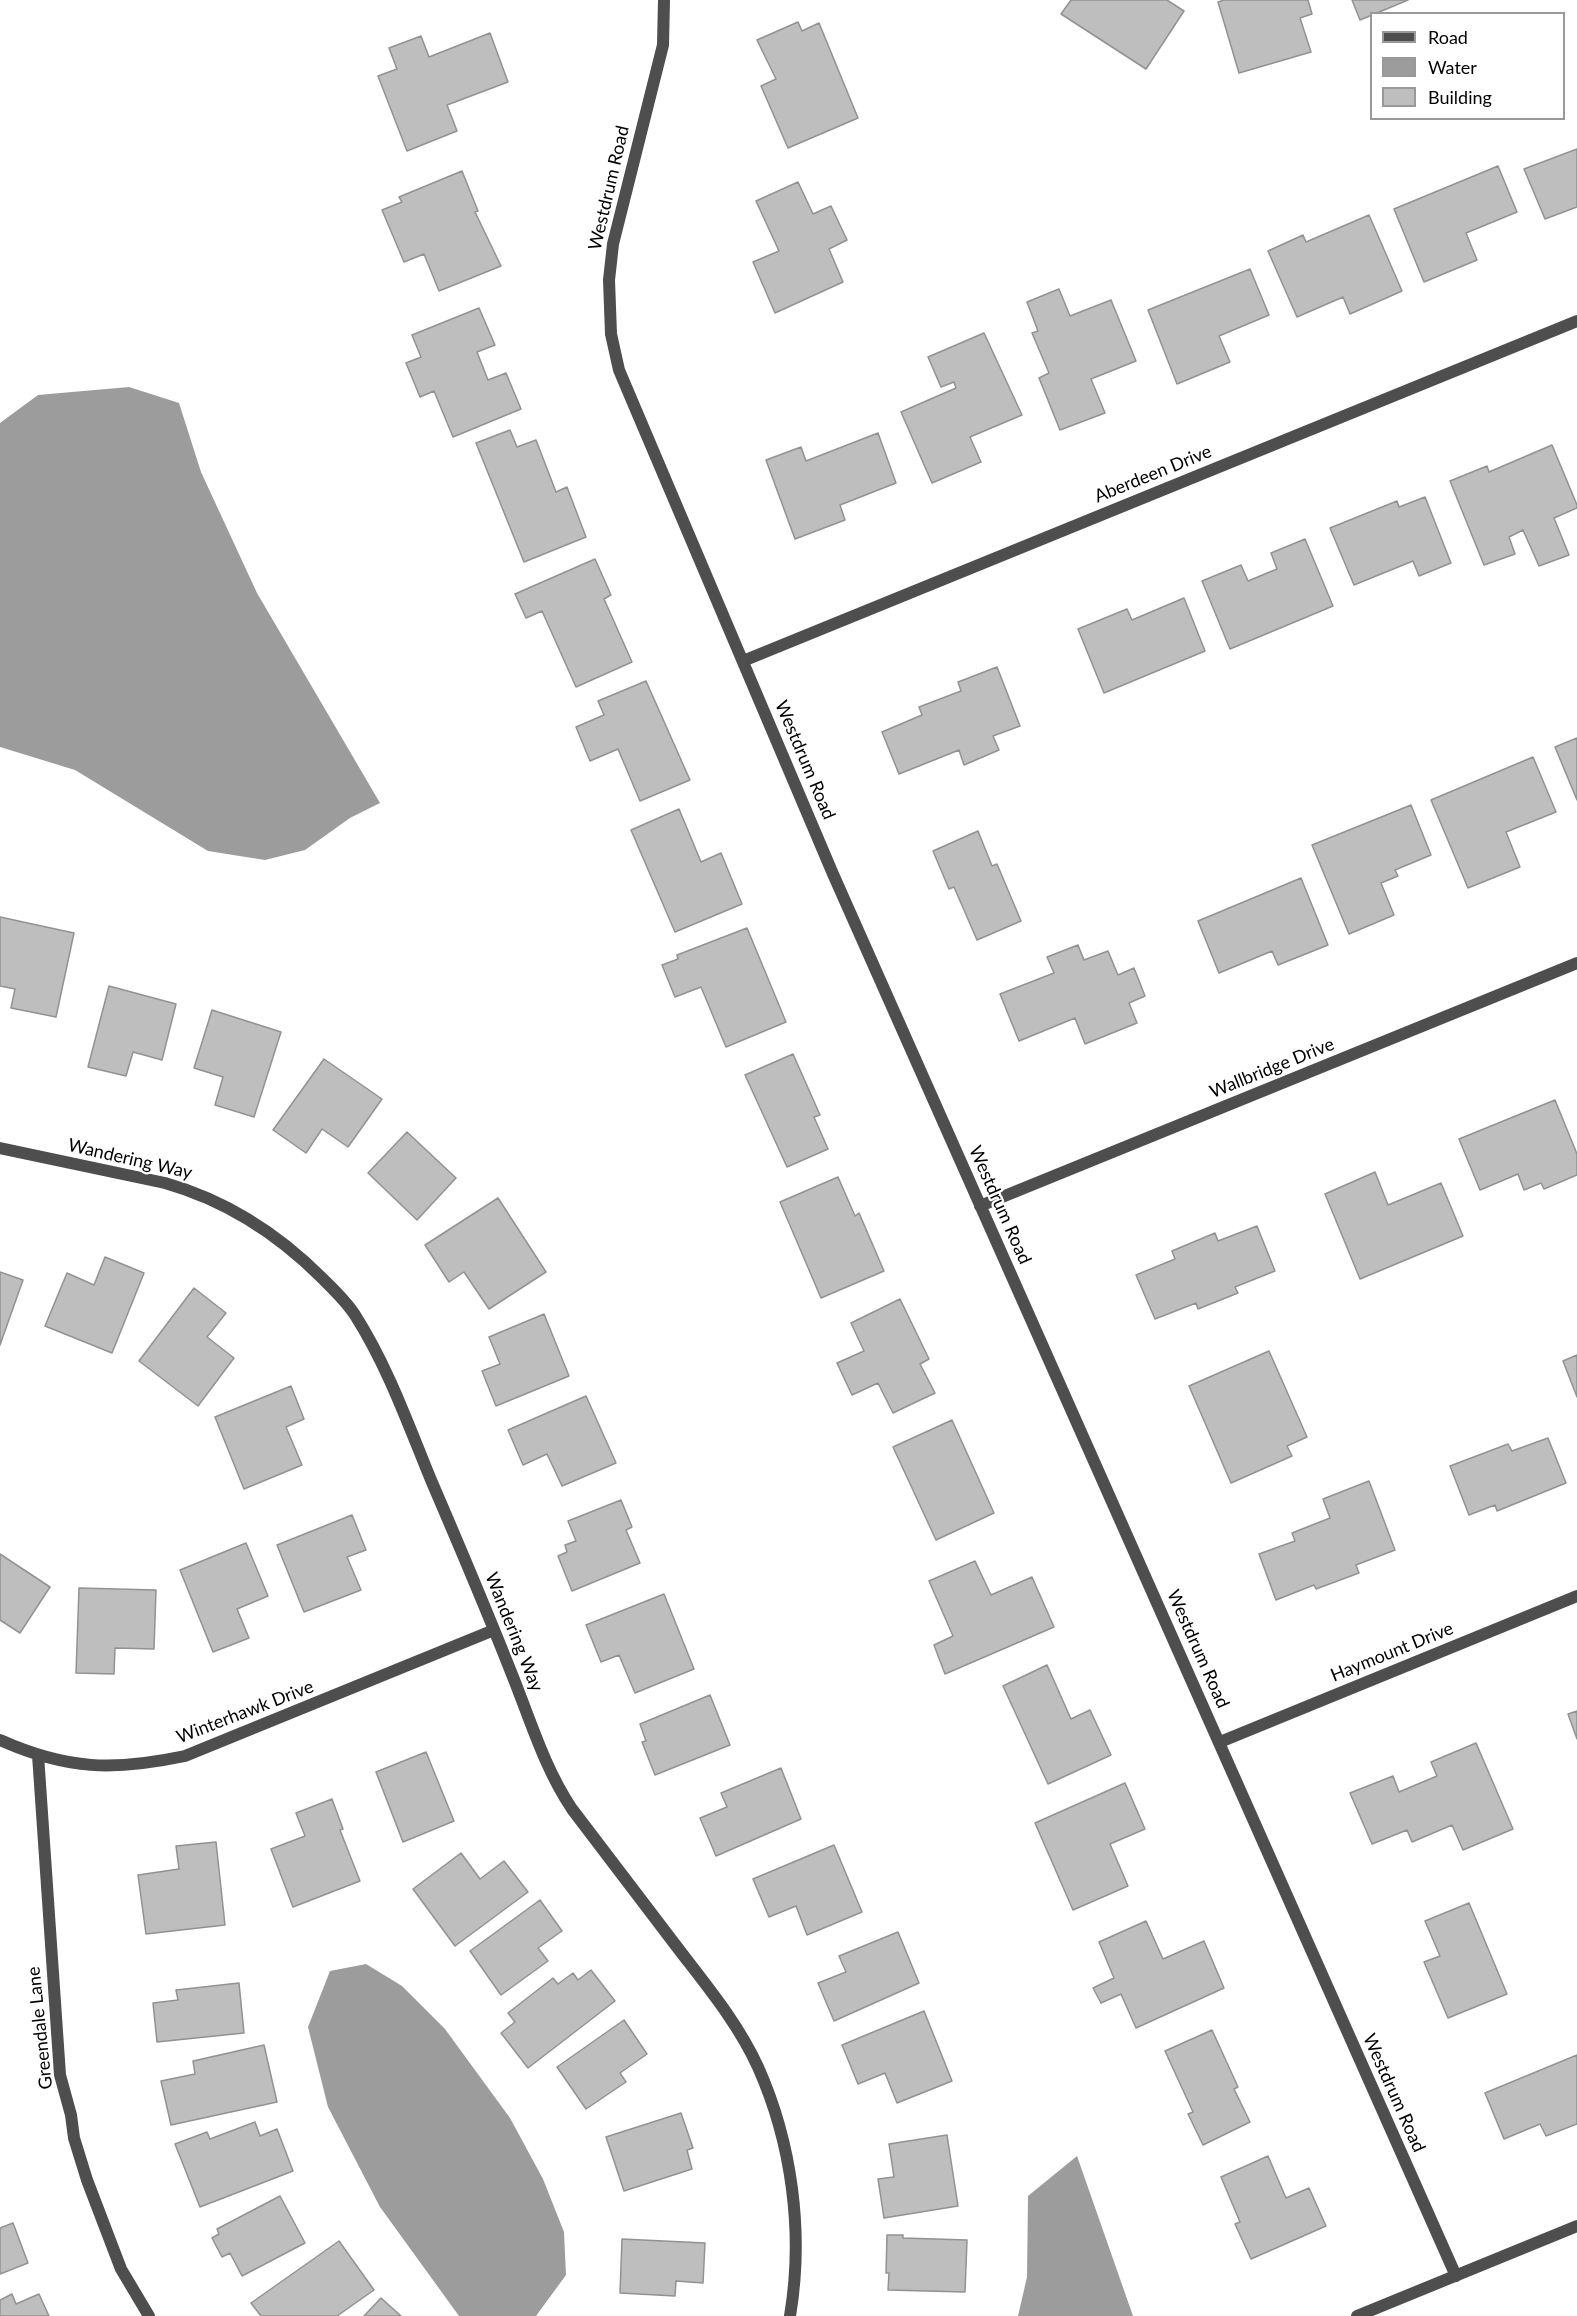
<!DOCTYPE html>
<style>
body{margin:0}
#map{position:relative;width:1577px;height:2316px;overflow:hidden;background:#fff;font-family:Lato,sans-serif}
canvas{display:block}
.legend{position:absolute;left:1370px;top:12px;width:195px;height:108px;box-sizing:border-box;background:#fff;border:2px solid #999;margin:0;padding:8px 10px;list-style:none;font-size:18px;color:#000}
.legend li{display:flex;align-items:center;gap:12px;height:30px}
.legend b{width:30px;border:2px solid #999}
</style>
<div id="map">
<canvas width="1577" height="2316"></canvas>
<ul class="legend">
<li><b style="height:8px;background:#4e4e4e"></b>Road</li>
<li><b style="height:16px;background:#9c9c9c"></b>Water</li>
<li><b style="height:16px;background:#bebebe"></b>Building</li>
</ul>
</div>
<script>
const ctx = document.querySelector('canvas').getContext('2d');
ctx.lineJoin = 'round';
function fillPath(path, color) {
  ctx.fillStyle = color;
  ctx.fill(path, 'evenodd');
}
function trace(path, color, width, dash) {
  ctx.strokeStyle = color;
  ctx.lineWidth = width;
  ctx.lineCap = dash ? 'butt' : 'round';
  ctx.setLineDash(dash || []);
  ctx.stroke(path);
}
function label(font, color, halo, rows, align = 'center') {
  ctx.font = font + ' Lato,sans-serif';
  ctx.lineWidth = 4.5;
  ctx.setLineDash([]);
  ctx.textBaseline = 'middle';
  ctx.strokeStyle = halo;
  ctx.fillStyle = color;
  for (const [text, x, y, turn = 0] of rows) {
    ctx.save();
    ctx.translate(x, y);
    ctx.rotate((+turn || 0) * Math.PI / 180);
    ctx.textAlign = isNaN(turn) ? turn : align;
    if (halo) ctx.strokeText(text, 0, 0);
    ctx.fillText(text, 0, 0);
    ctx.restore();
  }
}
const water = new Path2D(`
 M129 387 179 403 201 472 257 593 380 803 350 818 305 850 265 860 208 851 75 770 0 747V423L38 395Z
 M366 1964 402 1986 445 2029 510 2118 543 2179 564 2232 566 2275 536 2316H459L380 2207 328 2107 308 2027 330 1971Z
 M1077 2156 1133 2316H1018L1027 2277 1028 2196Z`);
const building = new Path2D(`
 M1071 0H1167L1184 11 1146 69 1061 14Z
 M1224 0H1308L1312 14 1300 18 1311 52 1239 73 1218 2Z
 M1352 0H1408L1360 20Z
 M798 22 802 31 819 23 858 118 788 148 761 86 776 79 757 40Z
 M490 33 508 82 447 105 457 131 407 151 378 76 397 69 389 48 421 36 429 57Z
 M1577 149V207L1545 219 1524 169Z
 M1498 166 1517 212 1466 233 1477 260 1424 282 1394 209Z
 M462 171 478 211 475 212 501 266 439 291 424 254 404 262 382 210 402 202 399 197Z
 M798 182 813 214 831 206 847 240 829 249 843 282 775 313 753 262 779 251 756 201Z
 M1369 215 1402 291 1350 314 1343 297 1297 317 1268 251 1303 235 1306 242Z
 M1250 269 1269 315 1219 336 1230 362 1177 384 1148 310Z
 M1059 289 1070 316 1111 300 1136 361 1091 379 1105 413 1060 430 1039 378 1049 373 1032 333 1038 331 1027 302Z
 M479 308 495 345 477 352 488 380 506 373 521 409 453 437 434 391 420 397 406 363 421 357 412 335Z
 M984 333 1022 415 970 437 981 462 932 483 901 412 956 388 954 382 941 387 928 357Z
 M510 430 517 447 536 440 556 492 567 487 586 537 524 562 476 443Z
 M878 433 896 483 840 505 845 520 795 539 766 460 801 447 806 461Z
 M1552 445 1577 505V508L1554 518 1569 555 1539 566 1523 530 1509 537 1515 554 1484 565 1450 481 1487 466 1489 472Z
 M1425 497 1451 563 1419 576 1413 561 1354 585 1330 528 1397 501 1399 507Z
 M1305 539 1333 606 1230 649 1202 581 1241 565 1248 581 1277 569 1271 553Z
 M595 559 611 595 604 599 632 662 576 687 542 611 526 618 515 594Z
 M1184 598 1205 651 1104 693 1078 629 1127 609 1132 620Z
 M997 667 1020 726 993 736 999 750 964 765 959 750 899 774 882 732 922 715 919 707 961 691 958 682Z
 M646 681 690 780 640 801 618 749 590 761 576 727 604 715 598 701Z
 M1577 738V800L1555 747Z
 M1533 757 1556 812 1506 832 1520 867 1468 888 1431 800Z
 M1411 805 1431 855 1395 870 1398 876 1381 883 1394 915 1349 934 1312 845Z
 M679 809 701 862 721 853 742 904 675 932 631 830Z
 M978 831 992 866 997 864 1021 921 977 940 954 887 949 889 933 851Z
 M1301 878 1328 945 1278 965 1272 951 1219 973 1198 921Z
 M0 917 74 933 56 1017 11 1008 15 989 0 986Z
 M747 928 786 1022 726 1047 701 987 675 997 662 965 678 959 677 955Z
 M1078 945 1084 960 1108 951 1118 975 1134 968 1145 996 1129 1003 1137 1023 1085 1044 1075 1018 1019 1041 1000 994 1054 973 1047 957Z
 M109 986 176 1004 162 1060 133 1052 126 1076 88 1067Z
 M212 1010 281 1032 254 1117 215 1105 223 1077 194 1068Z
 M793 1054 820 1115 814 1117 828 1149 787 1167 745 1075Z
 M324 1059 382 1099 348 1147 322 1129 306 1153 273 1130Z
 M1555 1100 1577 1154V1175L1544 1189 1541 1183 1524 1190 1518 1174 1480 1190 1459 1139Z
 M407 1132 456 1178 417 1220 368 1173Z
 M1375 1172 1388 1205 1441 1183 1463 1236 1360 1279 1325 1194Z
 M838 1177 855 1216 859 1213 884 1271 821 1298 780 1202Z
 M498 1198 546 1272 489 1309 464 1272 449 1282 425 1245Z
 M1257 1226 1275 1271 1235 1287 1238 1293 1198 1309 1196 1303 1155 1319 1136 1275 1175 1259 1172 1251 1215 1233 1218 1241Z
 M105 1257 144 1273 112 1353 45 1326 67 1273 94 1285Z
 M0 1272 23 1280 0 1345Z
 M194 1288 226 1313 207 1337 234 1358 198 1406 139 1361Z
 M900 1299 929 1359 920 1364 935 1393 893 1413 878 1383 852 1395 837 1363 864 1351 851 1323Z
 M544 1314 569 1376 496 1406 482 1371 500 1364 489 1337Z
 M1269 1351 1307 1437 1287 1446 1292 1456 1231 1483 1189 1386Z
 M1577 1355V1397L1563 1361Z
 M291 1386 304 1419 286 1427 302 1465 244 1489 215 1417Z
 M586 1396 616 1463 562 1486 547 1454 523 1465 508 1430Z
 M952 1420 994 1513 936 1540 893 1447Z
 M1548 1438 1566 1483 1497 1511 1495 1505 1469 1515 1450 1466 1508 1444 1512 1451Z
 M1369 1481 1395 1550 1356 1565 1359 1573 1316 1589 1314 1585 1276 1600 1259 1554 1295 1541 1292 1533 1330 1518 1323 1499Z
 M621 1500 632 1527 626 1530 640 1563 572 1591 558 1556 567 1552 565 1545 576 1541 568 1521Z
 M352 1515 366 1550 347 1557 361 1590 304 1612 277 1545Z
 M246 1543 268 1596 237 1609 249 1638 213 1652 180 1570Z
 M0 1554 50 1587 20 1633 0 1620Z
 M975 1561 991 1595 1032 1577 1054 1627 945 1674 934 1645 953 1636 929 1581Z
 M79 1588 156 1590 154 1649 115 1648 114 1674 76 1673Z
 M664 1594 694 1669 635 1693 619 1655 601 1662 586 1625Z
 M1047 1665 1071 1719 1090 1710 1111 1755 1048 1784 1003 1686Z
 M710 1695 730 1745 655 1775 642 1742 646 1741 640 1724Z
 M1577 1711V1739L1568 1714Z
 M1476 1743 1513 1829 1463 1850 1452 1825 1412 1842 1407 1830 1372 1844 1350 1793 1393 1776 1399 1792 1437 1776 1431 1762Z
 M426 1752 454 1821 403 1842 376 1772Z
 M781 1768 801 1819 716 1856 700 1818 727 1807 721 1793Z
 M1125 1783 1145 1829 1110 1844 1128 1886 1073 1910 1035 1823Z
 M332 1799 343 1829 340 1830 360 1881 293 1907 271 1849 305 1836 296 1813Z
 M216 1842 225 1925 146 1934 138 1875 179 1869 176 1846Z
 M834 1845 862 1912 807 1935 796 1906 769 1917 753 1879Z
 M461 1853 480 1879 504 1861 528 1892 455 1946 413 1889Z
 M540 1900 562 1931 538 1948 548 1961 501 1995 470 1951Z
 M1469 1903 1507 1994 1448 2018 1424 1962 1440 1956 1425 1921Z
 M1146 1921 1163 1959 1204 1941 1224 1988 1136 2028 1121 1994 1101 2003 1093 1988 1114 1978 1099 1942Z
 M898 1932 919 1983 834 2021 818 1983 846 1972 839 1956Z
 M591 1970 615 2001 528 2068 501 2033 515 2022 508 2013 553 1978 558 1984 573 1973 578 1980Z
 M239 1983 244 2033 157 2042 153 2003 178 2000 176 1990Z
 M924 2011 952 2081 897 2103 885 2073 858 2084 842 2045Z
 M624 2020 647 2054 620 2073 626 2082 586 2109 557 2067Z
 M1212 2030 1238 2087 1234 2089 1250 2122 1203 2145 1188 2114 1193 2112 1165 2051Z
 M264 2045 277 2102 171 2125 161 2081 195 2074 193 2061Z
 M1577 2055V2124L1546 2136 1540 2124 1504 2139 1485 2093Z
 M681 2113 693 2148 687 2150 692 2169 624 2191 606 2137Z
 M255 2122 260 2136 277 2129 293 2171 200 2207 175 2144 207 2132 210 2139Z
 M947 2135 958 2206 884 2218 878 2179 894 2177 889 2144Z
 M1268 2156 1286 2198 1309 2188 1326 2226 1251 2259 1235 2224 1240 2222 1221 2177Z
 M280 2196 305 2243 242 2276 230 2253 222 2257 212 2238 219 2234 217 2229Z
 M13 2223 28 2263 0 2274V2228Z
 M887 2235H903V2238L967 2240 965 2292 888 2290 889 2273H886Z
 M622 2239 705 2243 703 2283 676 2281 675 2296 620 2293Z
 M339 2241 374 2290 337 2316H261L251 2303Z
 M12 2294 16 2304 39 2294 49 2316H0V2300Z
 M381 2298 401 2316H364Z`);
const minor = new Path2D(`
 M664 0 663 45 613 244 609 280 611 334 619 370 833 874 1456 2276
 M743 661 1577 321
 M0 1148 165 1183C225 1200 278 1234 322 1278 334 1290 346 1301 355 1315 388 1367 408 1424 431 1480 459 1545 487 1611 513 1677 531 1722 545 1769 572 1809 607 1855 642 1901 677 1947 706 1985 738 2023 758 2067 792 2143 804 2233 790 2316
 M980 1206 1577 963
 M0 1740C67 1770 114 1771 185 1756L494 1630
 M1220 1742 1577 1596
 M38 1755 60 2075 71 2115 74 2138 87 2180 121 2269 149 2316
 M1357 2316 1577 2226`);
const streetNames = [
 ["Westdrum Road",609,188,-77],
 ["Aberdeen Drive",1153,474,-22],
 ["Westdrum Road",805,760,67],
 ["Wallbridge Drive",1272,1068,-22],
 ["Wandering Way",130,1159,13],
 ["Westdrum Road",1000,1205,66],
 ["Wandering Way",514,1632,68],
 ["Westdrum Road",1198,1649,66],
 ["Haymount Drive",1392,1652,-22],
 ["Winterhawk Drive",245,1712,-21],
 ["Greendale Lane",40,2028,-96],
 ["Westdrum Road",1394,2093,66]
];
fillPath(water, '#9c9c9c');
fillPath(building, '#bebebe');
trace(building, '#929292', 1.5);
trace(minor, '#4e4e4e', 12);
label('18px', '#000', '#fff', streetNames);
</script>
